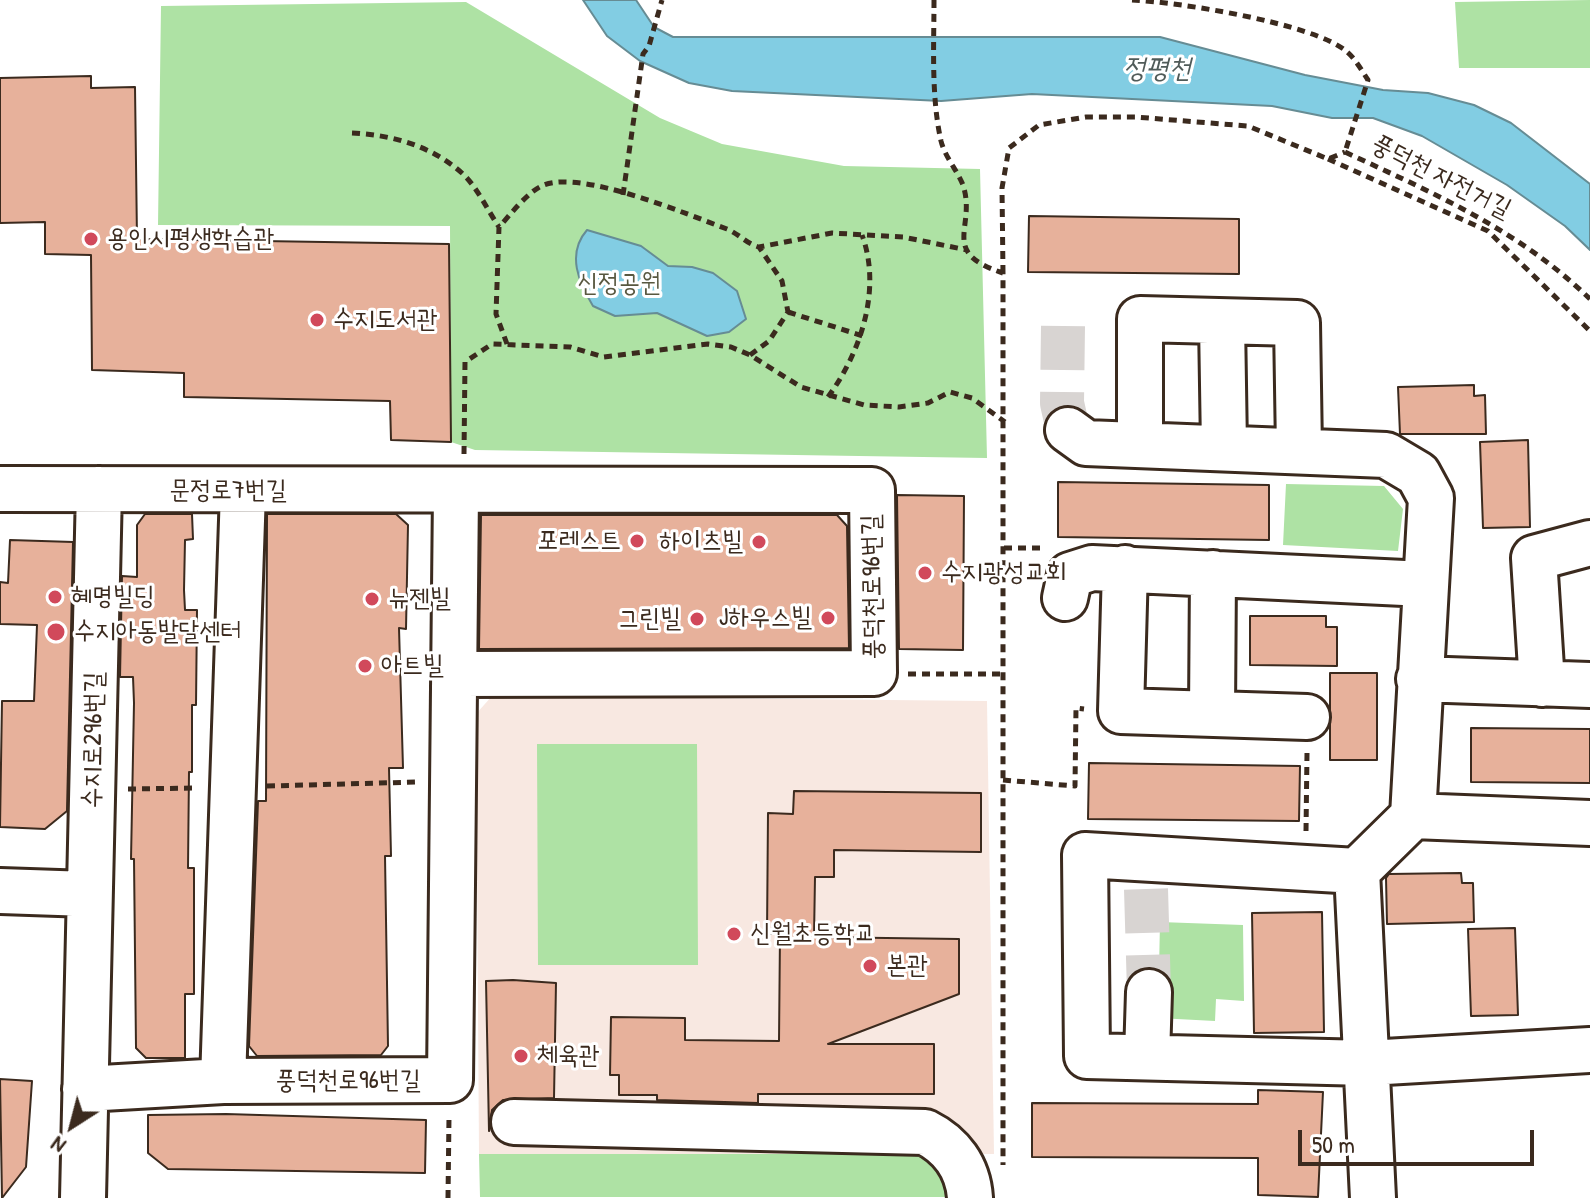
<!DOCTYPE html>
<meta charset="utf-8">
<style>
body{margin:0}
#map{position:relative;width:1590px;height:1198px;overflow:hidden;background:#fff;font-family:"Patrick Hand",sans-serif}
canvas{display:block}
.north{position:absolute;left:32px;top:1086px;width:80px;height:80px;-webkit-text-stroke:6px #fff;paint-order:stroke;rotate:216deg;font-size:22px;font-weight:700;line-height:32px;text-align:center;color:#3b2a1e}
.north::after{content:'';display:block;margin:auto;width:28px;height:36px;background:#3b2a1e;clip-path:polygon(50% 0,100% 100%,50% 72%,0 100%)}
.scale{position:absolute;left:1298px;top:1130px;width:236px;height:36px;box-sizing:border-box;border:4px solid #3b2a1e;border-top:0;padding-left:10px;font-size:24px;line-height:28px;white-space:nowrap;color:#3b2a1e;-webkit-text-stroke:6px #fff;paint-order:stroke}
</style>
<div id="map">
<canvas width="1590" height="1198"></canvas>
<div class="north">N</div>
<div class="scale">50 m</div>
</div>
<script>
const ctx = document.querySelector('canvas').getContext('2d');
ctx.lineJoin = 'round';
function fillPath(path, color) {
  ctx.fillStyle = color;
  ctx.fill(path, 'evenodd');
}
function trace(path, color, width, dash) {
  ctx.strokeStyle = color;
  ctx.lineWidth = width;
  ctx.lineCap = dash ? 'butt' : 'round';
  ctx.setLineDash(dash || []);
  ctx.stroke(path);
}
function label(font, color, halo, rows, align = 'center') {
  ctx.font = font + ' "Patrick Hand","Poor Story",sans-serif';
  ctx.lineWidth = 6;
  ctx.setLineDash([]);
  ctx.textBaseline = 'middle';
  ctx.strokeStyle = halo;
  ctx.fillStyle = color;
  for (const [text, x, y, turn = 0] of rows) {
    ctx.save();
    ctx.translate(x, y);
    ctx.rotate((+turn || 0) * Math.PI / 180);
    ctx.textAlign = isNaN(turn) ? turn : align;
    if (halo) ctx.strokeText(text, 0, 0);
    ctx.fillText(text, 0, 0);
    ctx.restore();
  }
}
const built = new Path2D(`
 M492 696 987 701 994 1154H479L476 714Z`);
const green = new Path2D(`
 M1590 0V68H1459L1455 2Z
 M466 2 660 118 722 144 844 166 980 169 987 458 475 450 451 442 450 226 158 225 161 6Z
 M1286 484 1384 486 1403 509 1398 551 1283 545Z
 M537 744H697L698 965H538Z
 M1160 922 1243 925 1244 1001 1216 999 1215 1021 1158 1018Z
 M479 1154H921L952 1181 954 1197H480Z`);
const water = new Path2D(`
 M583 0H636L654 27 673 37H1160L1305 75 1383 90 1428 93 1474 105 1511 123 1590 184V250L1565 226 1507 185 1422 136 1373 118H1332L1272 106 1032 94 941 101 732 91 689 83 640 61 607 36Z
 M587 230 641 246 668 266 692 267 713 273 737 291 746 319 729 332 707 336 657 313 615 316 593 306C579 283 566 254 587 230Z`);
const building = new Path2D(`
 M91 76V88L135 87 137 239 449 244 451 442 391 440 390 401 184 397V373L92 370 91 255 45 254V222L0 223V78Z
 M1029 216 1239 219V274L1028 272Z
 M1474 385V396L1485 395 1486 434H1400L1398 387Z
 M1528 440 1530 527 1483 528 1480 442Z
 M1058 482 1269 485V540L1058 537Z
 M897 495 964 496 963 650 899 649Z
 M145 514H192L193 539 185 540 184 590 185 610H197L196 705H192V772H189L188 868H194V994H185V1058H146L136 1048 134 859H131L134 703 133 677H120L122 576 137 577V525Z
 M267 514H396L408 525 406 629 399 628 403 768H389L391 856H385L388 1046 381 1055 257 1056 249 1046 258 801H266Z
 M481 515H837L847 526 849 648 479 649Z
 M10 540 73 542 67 811 45 829 0 827 2 701H34L37 625 0 624V582L8 583Z
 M1250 616H1326V627H1337V666L1250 665Z
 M1330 673H1377V760H1330Z
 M1471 728 1590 729V783L1471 782Z
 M1089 763 1300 766 1299 821 1088 819Z
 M794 791 981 793V852L834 850V877H815L814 937 959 939V994L828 1044H934V1094H758V1103L657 1100V1095H619V1075H610L611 1017 685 1018V1040L779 1041 780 934H767L768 813 793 814Z
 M1461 873 1462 883H1473L1474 922 1387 924 1386 878 1389 874Z
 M1322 912 1324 1032 1254 1033 1252 913Z
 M1515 928 1518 1015 1471 1016 1468 929Z
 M513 980 556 983 554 1098 503 1100 492 1110 489 1131 486 981Z
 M0 1079 32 1081 26 1167 2 1198Z
 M1258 1090 1323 1092 1318 1197 1258 1195V1158L1032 1157V1103L1258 1104Z
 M226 1114 426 1120 425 1173 168 1169 148 1153V1115Z`);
const minorTunnel = new Path2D(`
 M1063 326 1062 403 1068 430
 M1146 889 1149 992`);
const path = new Path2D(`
 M934 0C934 46 931 96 941 141 945 157 957 170 963 185 977 228 938 252 1003 273V1165
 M1132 0C1178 2 1312 23 1346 51 1355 58 1362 71 1368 80L1345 152
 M352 133C393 135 432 146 463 174 477 187 488 211 499 227
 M1345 152C1433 193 1519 230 1590 299
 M1328 159 1488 231 1590 331
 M623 195 643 54 649 46 662 0
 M1003 273 1002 188 1009 148 1039 125 1086 117H1135L1248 126 1328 159 1345 152
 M788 312 863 336
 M507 344 496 314 499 227C511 214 528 191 544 185 583 170 686 214 727 229 739 234 747 244 759 247L832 233 903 237 967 250
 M750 355 769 341 788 312 782 281 759 247
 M828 397C861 352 882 289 862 235
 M464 454 465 362 492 344 570 347 604 357 708 344 731 347 750 355 801 387 864 405 899 407 928 403 950 392 972 398 1005 422
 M1004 548H1045
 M908 674H1003
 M1003 780 1075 786 1076 708 1084 709
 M267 786 417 782
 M128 789 198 788
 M1306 831 1307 753
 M448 1198 449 1117`);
const minor = new Path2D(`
 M1222 322 1224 447
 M1068 430 1086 443 1386 455 1418 474 1431 498 1413 816 1357 871 1373 1198
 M1140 444V319L1297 323 1299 450
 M0 489 872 490 874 673 456 674
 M1125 568 1121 711 1307 717
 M1065 598 1070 575 1092 568 1425 584
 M1419 679 1590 685
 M1542 684 1534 558 1590 543
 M1212 713 1213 573
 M1413 816 1590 823
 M1357 871 1085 855 1087 1056 1368 1063 1590 1050
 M0 891 88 894
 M1147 1057 1149 992
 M223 1081 243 491
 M85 1089 223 1081 450 1080 456 492
 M514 1122 925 1132C951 1145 968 1167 970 1198
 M83 1198 99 489`);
const markers = [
 [91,239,8,"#d1495b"],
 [317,320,8,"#d1495b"],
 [637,541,8,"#d1495b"],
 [759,542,8,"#d1495b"],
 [925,573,8,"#d1495b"],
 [55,597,8,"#d1495b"],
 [372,599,8,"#d1495b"],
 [828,618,8,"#d1495b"],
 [697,619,8,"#d1495b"],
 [56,632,10,"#d1495b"],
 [365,666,8,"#d1495b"],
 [734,934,8,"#d1495b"],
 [870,966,8,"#d1495b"],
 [521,1056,8,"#d1495b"]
];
const streetNames = [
 ["풍덕천 자전거길",1441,177,27],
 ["문정로7번길",228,491],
 ["풍덕천로96번길",873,587,-91],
 ["수지로296번길",94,740,-89],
 ["풍덕천로96번길",348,1081]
];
const poiNames = [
 ["용인시평생학습관",107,239],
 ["수지도서관",333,320],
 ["포레스트",621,541,"right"],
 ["하이츠빌",743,542,"right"],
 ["수지광성교회",941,573],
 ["혜명빌딩",71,597],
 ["뉴젠빌",388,599],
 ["J하우스빌",812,618,"right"],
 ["그린빌",681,619,"right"],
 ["수지아동발달센터",74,632],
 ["아트빌",381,666],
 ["신월초등학교",750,934],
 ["본관",886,966],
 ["체육관",537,1056]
];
const parkNames = [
 ["신정공원",619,284]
];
const waterNames = [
 ["정평천",1157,70]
];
fillPath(built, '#f8e8e1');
fillPath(green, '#aee2a4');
fillPath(water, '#82cde3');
trace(water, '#668c94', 2);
fillPath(building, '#e7b19b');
trace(building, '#3b2a1e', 2);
trace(minorTunnel, '#d8d4d2', 44, [44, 22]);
trace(minor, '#3b2a1e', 50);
trace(path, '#3b2a1e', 5, [8, 6]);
trace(minor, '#fff', 44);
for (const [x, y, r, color] of markers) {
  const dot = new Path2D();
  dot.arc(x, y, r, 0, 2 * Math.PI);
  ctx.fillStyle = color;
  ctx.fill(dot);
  trace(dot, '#fff', 3);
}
label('26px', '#3b2a1e', '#fff', streetNames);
label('26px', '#3b2a1e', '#fff', poiNames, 'left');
label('26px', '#585840', '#fff', parkNames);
label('italic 28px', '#505b59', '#fff', waterNames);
</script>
